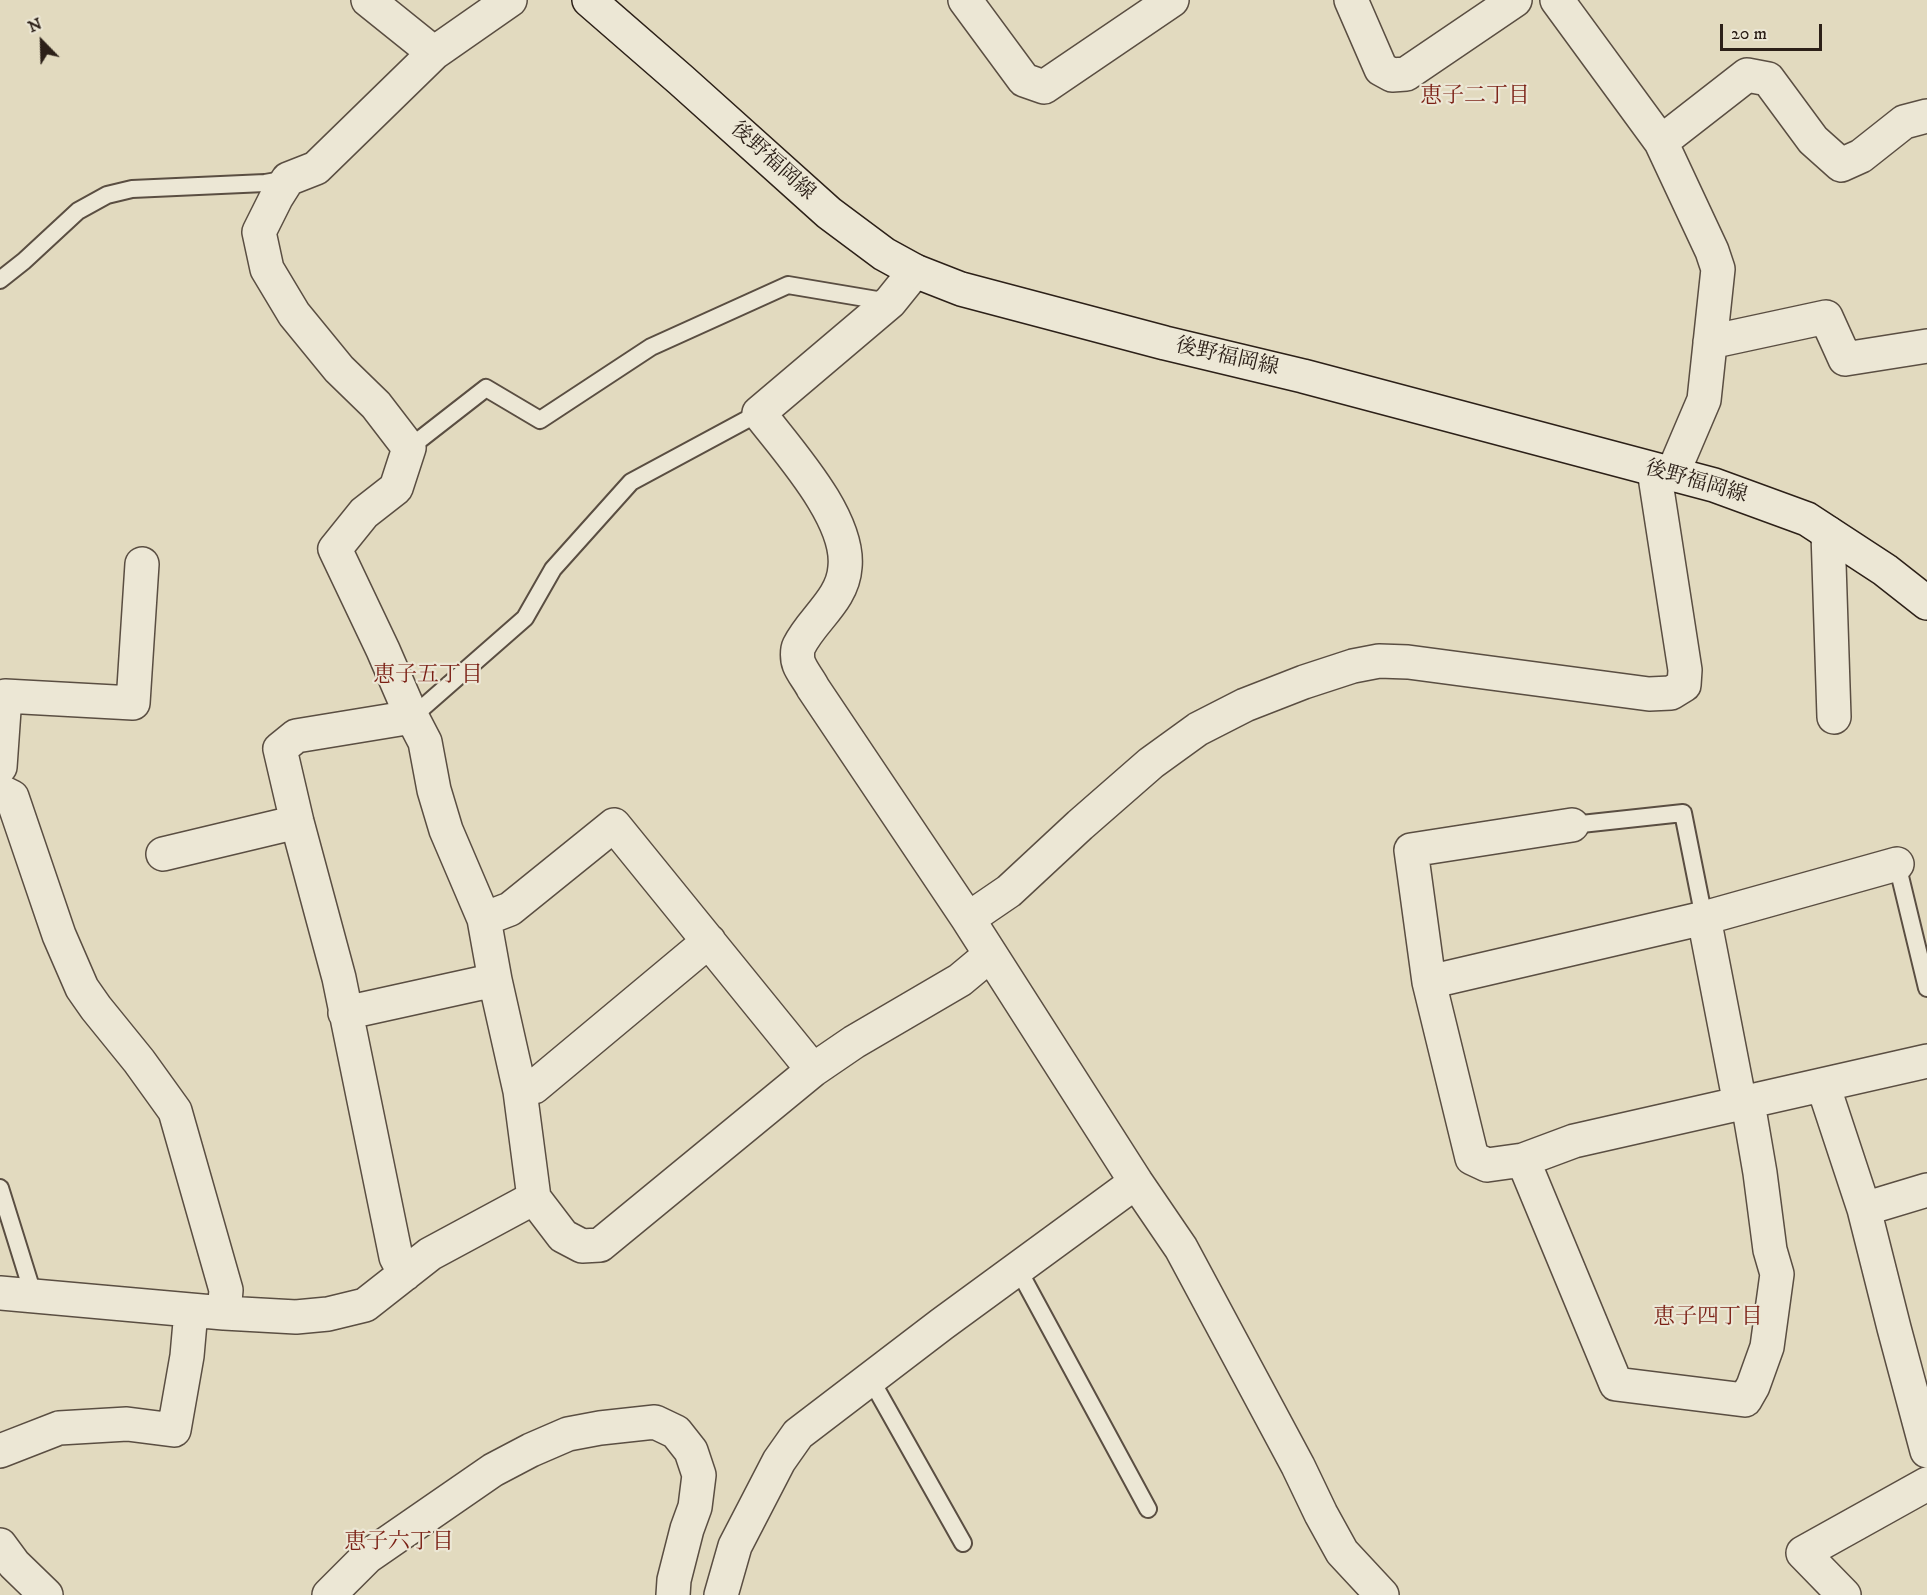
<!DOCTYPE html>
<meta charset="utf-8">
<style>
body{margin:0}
#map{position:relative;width:1927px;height:1595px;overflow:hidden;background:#e2dabf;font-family:"IM FELL DW Pica",serif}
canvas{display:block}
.north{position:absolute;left:12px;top:12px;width:60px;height:60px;-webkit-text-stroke:4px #ece7d5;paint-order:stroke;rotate:337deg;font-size:16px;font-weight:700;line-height:24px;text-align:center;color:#2c2018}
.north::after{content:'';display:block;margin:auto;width:21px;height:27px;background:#2c2018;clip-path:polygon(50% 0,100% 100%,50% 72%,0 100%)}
.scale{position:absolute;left:1720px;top:24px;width:102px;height:27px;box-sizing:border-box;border:3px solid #2c2018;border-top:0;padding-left:8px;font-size:18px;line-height:21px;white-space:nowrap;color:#2c2018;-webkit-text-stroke:4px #ece7d5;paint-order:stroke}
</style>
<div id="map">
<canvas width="1927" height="1595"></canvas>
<div class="north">N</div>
<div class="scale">20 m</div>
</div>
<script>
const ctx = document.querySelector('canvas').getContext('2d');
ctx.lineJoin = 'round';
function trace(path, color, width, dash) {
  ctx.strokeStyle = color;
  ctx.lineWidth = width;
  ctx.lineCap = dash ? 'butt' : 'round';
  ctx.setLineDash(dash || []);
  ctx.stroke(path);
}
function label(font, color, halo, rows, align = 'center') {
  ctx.font = font + ' "IM FELL DW Pica","Noto Serif JP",serif';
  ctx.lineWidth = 4.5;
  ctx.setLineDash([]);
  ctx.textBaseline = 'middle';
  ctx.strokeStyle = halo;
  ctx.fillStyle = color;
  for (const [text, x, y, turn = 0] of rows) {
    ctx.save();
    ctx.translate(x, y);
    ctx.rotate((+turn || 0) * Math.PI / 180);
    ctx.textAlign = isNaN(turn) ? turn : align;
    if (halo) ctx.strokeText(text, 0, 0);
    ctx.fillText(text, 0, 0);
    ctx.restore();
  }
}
const service = new Path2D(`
 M0 280 24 261 78 211 107 195 132 189 265 183 288 179
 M409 448 486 388 540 420 651 347 788 285 889 302
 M412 717 525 618 553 569 631 482 759 413
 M1572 825 1683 813 1704 918
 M1897 864 1927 988
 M0 1188 34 1297
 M1018 1269 1148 1509
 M870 1378 963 1543`);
const minor = new Path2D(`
 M368 0 434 53
 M510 0 434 53 316 168 288 179 276 198 259 232 267 269 294 314 339 369 376 405 409 448 396 488 364 513 335 549 383 650 412 717 425 742 434 790 446 830 484 919 495 980 520 1091 534 1198
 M965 0 1024 80 1044 87 1172 0
 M1351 0 1381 69 1392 75 1406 74 1515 0
 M1557 0 1661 142
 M915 271 890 302 759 413C788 451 850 518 845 567 843 600 812 619 799 646 797 650 797 659 799 664 802 672 809 680 813 688L968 919 1136 1182 1181 1248 1298 1466 1321 1514 1342 1552 1382 1595
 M1710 342 1826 317 1845 359 1927 346
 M1672 475 1704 400 1718 269 1712 251 1661 142 1747 75 1768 79 1813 140 1841 165 1861 156 1904 122 1927 116
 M1828 533 1834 717
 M0 767 5 696 133 703 142 564
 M0 791 12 797 59 935 82 988 96 1008 139 1061 175 1111 226 1290 224 1313
 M1572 825 1411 850 1429 982 1472 1158 1487 1165 1523 1160 1574 1141 1927 1061
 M163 854 297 822
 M1704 918 1740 1104
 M484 919 510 909 614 825 813 1070
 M968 919 1009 891 1080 825 1151 763 1198 729 1245 705 1304 682 1353 666 1379 661 1408 662 1649 694 1671 693 1684 685 1685 670 1654 470
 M1429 982 1704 918 1897 864
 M345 1013 495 980
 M1823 1085 1864 1209 1894 1328 1927 1451
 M520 1091 534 1087 709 941
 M1523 1160 1616 1384 1745 1400 1753 1386 1767 1347 1777 1274 1770 1250 1760 1173 1748 1103
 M1864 1209 1927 1190
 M405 1274 396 1257 339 978 297 822 280 749 296 736 412 717
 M0 1293 224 1313 296 1317 328 1314 365 1305 430 1254 534 1198 563 1236 582 1246 600 1245 813 1070 854 1042 960 980 990 955
 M0 1451 59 1428 127 1424 174 1430 187 1356 191 1311
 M0 1545 14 1564 46 1595
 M329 1595 367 1557 493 1470 531 1450 568 1434 600 1428 655 1422 676 1432 691 1451 699 1475 695 1507 687 1529 674 1580 673 1595
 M721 1595 735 1546 779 1461 798 1434 942 1324 1136 1182
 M1844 1595 1803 1553 1927 1484`);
const secondary = new Path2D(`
 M589 0 681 80 829 213 884 254 915 271 961 289 1165 343 1303 376 1714 485 1807 519 1885 570 1927 603`);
const streetNames = [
 ["後野福岡線",772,162,42],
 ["後野福岡線",1227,358,13],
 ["後野福岡線",1696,483,16]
];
const neighbourhoodNames = [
 ["恵子二丁目",1475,97],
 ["恵子五丁目",428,676],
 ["恵子四丁目",1708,1318],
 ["恵子六丁目",399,1543]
];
trace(service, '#5a4e42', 20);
trace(minor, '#5a4e42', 36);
trace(secondary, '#2c2018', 36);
trace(service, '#ece7d5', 16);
trace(minor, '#ece7d5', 33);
trace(secondary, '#ece7d5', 33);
label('21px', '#2c2018', '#ece7d5', streetNames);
label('22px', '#7a1f14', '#ece7d5', neighbourhoodNames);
</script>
